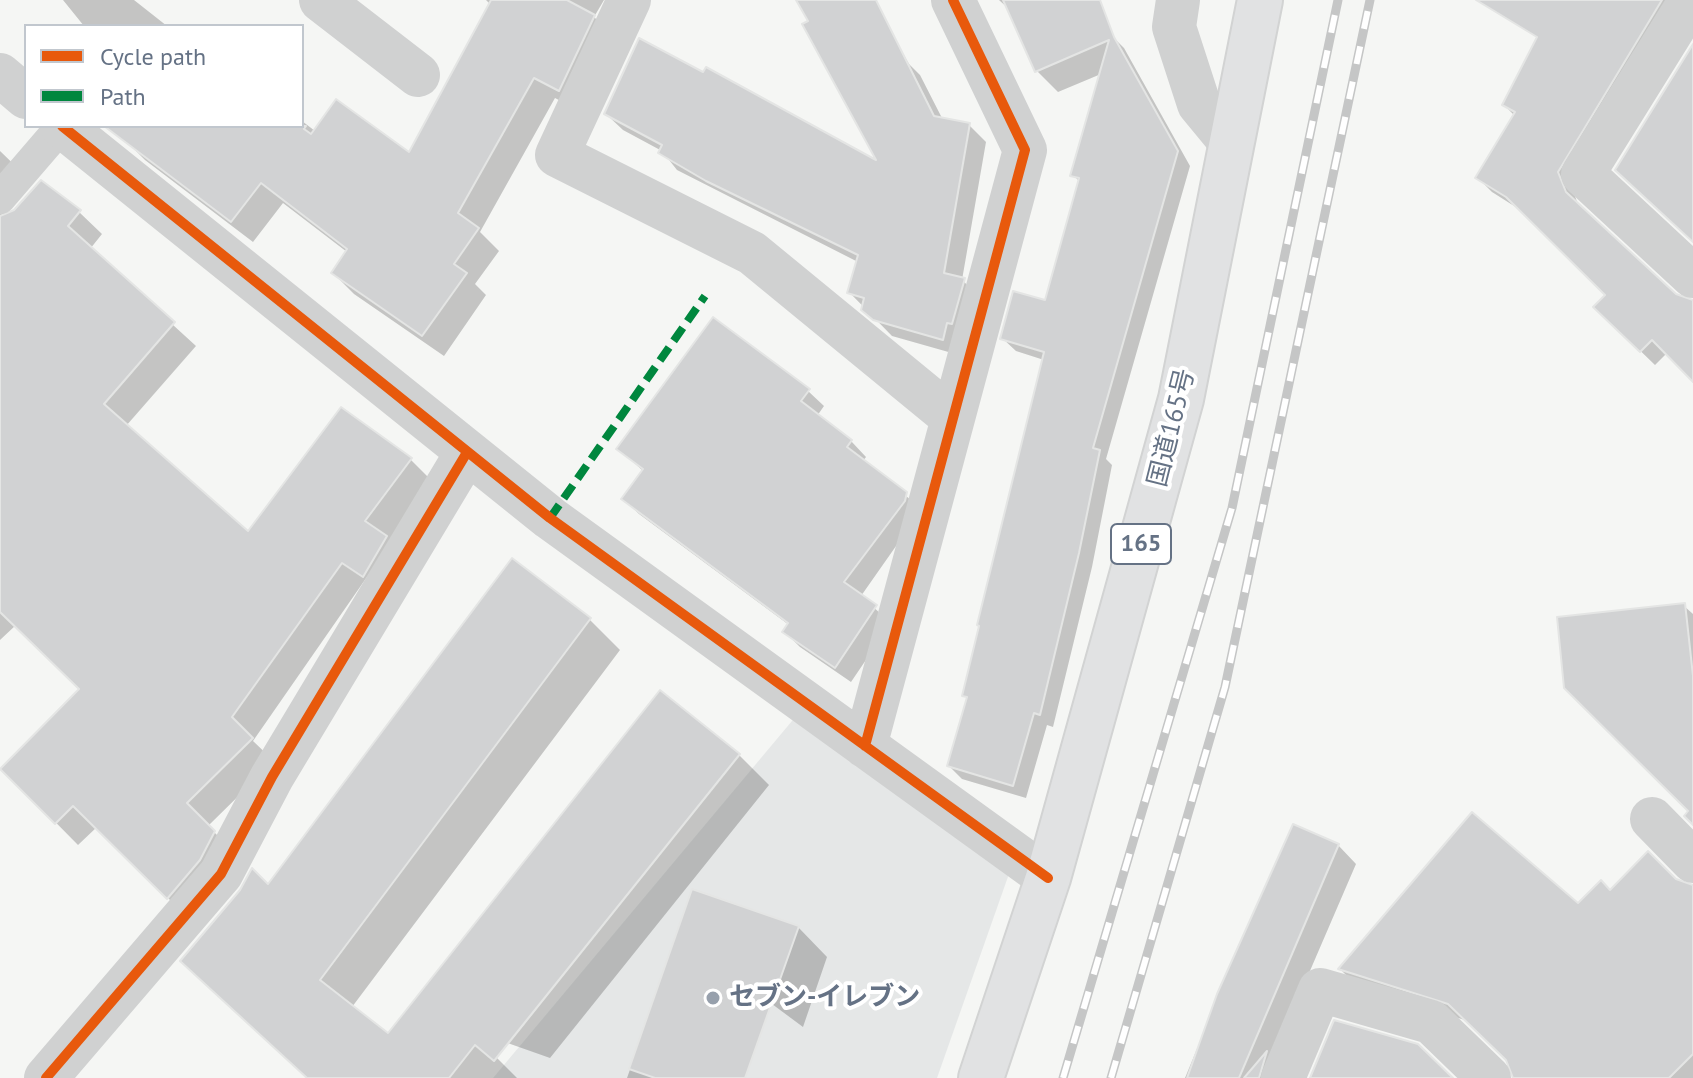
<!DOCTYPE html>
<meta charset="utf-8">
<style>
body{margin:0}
#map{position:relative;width:1693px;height:1078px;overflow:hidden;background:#f5f6f4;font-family:"PT Sans",sans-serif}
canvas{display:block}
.legend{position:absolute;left:24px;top:24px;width:280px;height:104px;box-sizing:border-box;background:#fff;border:2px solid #c1c7ce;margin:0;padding:10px 14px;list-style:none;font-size:24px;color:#657285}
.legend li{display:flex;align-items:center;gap:16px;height:40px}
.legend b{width:40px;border:2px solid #c1c7ce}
</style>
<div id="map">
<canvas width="1693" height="1078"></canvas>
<ul class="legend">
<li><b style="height:10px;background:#e8590c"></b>Cycle path</li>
<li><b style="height:10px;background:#00873e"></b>Path</li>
</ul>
</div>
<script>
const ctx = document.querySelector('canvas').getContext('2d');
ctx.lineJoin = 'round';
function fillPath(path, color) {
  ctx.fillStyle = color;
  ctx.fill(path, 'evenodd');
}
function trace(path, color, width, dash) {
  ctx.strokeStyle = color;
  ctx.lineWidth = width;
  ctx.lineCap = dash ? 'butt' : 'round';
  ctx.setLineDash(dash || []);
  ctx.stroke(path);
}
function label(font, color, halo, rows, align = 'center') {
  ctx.font = font + ' "PT Sans","Noto Sans JP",sans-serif';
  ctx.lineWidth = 8;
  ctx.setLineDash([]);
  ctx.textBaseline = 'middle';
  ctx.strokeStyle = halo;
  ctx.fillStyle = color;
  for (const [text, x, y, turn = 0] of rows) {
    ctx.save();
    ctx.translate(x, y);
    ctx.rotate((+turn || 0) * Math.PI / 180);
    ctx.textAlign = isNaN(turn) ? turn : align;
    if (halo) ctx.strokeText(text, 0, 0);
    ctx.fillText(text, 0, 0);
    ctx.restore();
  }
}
const built = new Path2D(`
 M797 715 1010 871 937 1078H493Z`);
const shadow = new Path2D(`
 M63 0H134L167 26H84Z
 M486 0H604L594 17 615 37 580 111 555 98 480 232 499 251 475 284 486 295 444 356 354 294 333 273 347 252 283 203 253 242 145 160 124 139 134 126H302V121L315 131 410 155 491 5Z
 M799 0H873L909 64 920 75 943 120 969 125 986 142 962 280 980 297 959 355 892 336 849 292 858 262 677 170 662 151 623 130 606 114 881 165Z
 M999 0H1091L1112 36 1124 48 1190 166 1106 459 1112 465 1092 567 1053 727 1047 725 1026 798 962 779 949 766 969 700 964 695 1044 360 1016 351 1002 338 1046 302 1080 182 1073 175 1101 74 1058 92 1037 71 1011 11Z
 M1551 0H1685L1572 188 1579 207 1676 296 1693 302V380L1667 353 1655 365 1595 307 1607 295 1522 211 1492 192 1478 178 1515 116 1504 105 1539 39 1532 32Z
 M0 151 31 181 2 218 79 212 102 234 90 249 196 346 126 426 248 534 411 460 433 482 253 741 274 761 208 826 237 855 190 920 97 827 78 845 2 768 81 689 16 625 0 640Z
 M808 391 824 406 817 416 851 441 866 457 863 461 922 509 861 596 891 623 851 682 800 647 785 632 789 625 639 514 623 499 643 471 619 449Z
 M1684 606 1693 614V823L1691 811Z
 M590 620 620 650 352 1007 389 1035 415 1002 497 1058 517 1078H307L268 887Z
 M739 755 769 785 550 1058 451 1023Z
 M1338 845 1356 864 1272 1059 1282 1078H1185L1219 995Z
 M1648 854 1685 887H1693V1078H1515V1070L1468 1021 1358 987 1340 969 1578 905 1610 892Z
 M693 891 798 927 827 957 803 1027 772 1004 708 1078H627Z`);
const building = new Path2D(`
 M491 0H567L595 15 559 91 534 78 458 213 479 228 454 264 467 273 422 336 331 273 347 249 261 183 231 222 104 126H306L304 129 311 134 336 99 409 152Z
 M796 0H876L934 116 970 123 944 273 965 278 952 324 947 323 943 340 873 320 861 310 864 298 847 293 858 255 706 181 658 153 662 145 604 114 639 38 703 72 706 67 876 160 802 24 808 21Z
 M1003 0H1100L1114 37 1178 151 1093 448 1100 450 1079 553 1040 715 1034 713 1013 786 947 766 967 697 962 696 979 626 977 625 1044 352 1000 339 1013 291 1045 300 1079 178 1070 176 1109 40 1035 72Z
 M1476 0H1662L1558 172 1566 192 1676 294 1693 300V382L1652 340 1640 352 1593 307 1605 295 1506 197 1475 178 1515 112 1502 105 1537 37Z
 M1693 44V242L1615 170Z
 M41 180 81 210 68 226 175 322 104 404 248 531 341 407 412 458 365 521 387 536 363 577 342 563 232 717 253 738 187 803 215 831 200 860 167 899 73 806 55 824 0 769 79 689 0 612V216L14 210Z
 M713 317 810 389 801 401 852 440 847 447 907 492 905 501 844 582 877 605 835 668 782 632 788 623 621 499 643 469 616 449Z
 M512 558 591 618 320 980 388 1033 660 690 740 754 494 1061 475 1045 449 1078H307L180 961 240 890 252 868 268 884Z
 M1685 603 1693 676V825L1684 816 1688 811 1564 688 1557 617Z
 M1472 812 1578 903 1601 880 1610 890 1648 851 1676 879 1693 885V1054L1669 1078H1513L1506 1060 1448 1004 1338 969Z
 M1293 824 1339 844 1239 1078H1187L1217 994Z
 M692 889 799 926 745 1078H655L629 1069Z
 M1334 1020 1418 1044 1453 1078H1310Z
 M1267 1051 1259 1078H1244Z`);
const service = new Path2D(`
 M0 198 62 126`);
const minor = new Path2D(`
 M321 0 418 75
 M629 0 557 155 752 253 953 418
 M1178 0 1174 27 1199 104 1232 144
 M1691 0 1583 174 1693 276
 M0 75 26 97
 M62 126 550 518 1048 878
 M865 746 1025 150 953 0
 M1652 819 1693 861
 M46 1078 221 874 272 777 466 454
 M1283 1078 1320 990 1431 1022 1489 1078`);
const trunk = new Path2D(`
 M981 1078 1048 878 1181 399 1260 0`);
const rail = new Path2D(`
 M1063 1078 1232 508 1338 0
 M1111 1078 1225 687 1370 0`);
const quiet = new Path2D(`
 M550 518 705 296`);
const cycleway = new Path2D(`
 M62 126 550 518 1048 878
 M865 746 1025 150 953 0
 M46 1078 221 874 272 777 466 454`);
const markers = [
 [713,998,8,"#97a0ac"]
];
const shields = [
 [1141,544,60]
];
const shieldNames = [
 ["165",1141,544]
];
const streetNames = [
 ["国道165号",1172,428,-76]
];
const poiNames = [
 ["セブン-イレブン",729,998]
];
fillPath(built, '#e5e7e7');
fillPath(shadow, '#0003');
fillPath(building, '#d1d2d3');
trace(building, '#e4e5e4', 2);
trace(trunk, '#d2d3d3', 48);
trace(service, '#d0d1d1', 32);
trace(minor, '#d0d1d1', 44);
trace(trunk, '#e1e2e3', 44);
trace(rail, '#c5c6c6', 9);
trace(rail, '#fff', 6, [18]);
trace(quiet, '#00873e', 8, [16, 8]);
trace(cycleway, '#e8590c', 10);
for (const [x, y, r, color] of markers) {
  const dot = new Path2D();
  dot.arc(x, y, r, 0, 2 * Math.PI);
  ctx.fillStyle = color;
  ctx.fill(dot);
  trace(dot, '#fff', 3);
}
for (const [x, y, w] of shields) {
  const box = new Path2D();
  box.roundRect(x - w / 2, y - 20, w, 40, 6);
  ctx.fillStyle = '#fff';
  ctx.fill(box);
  trace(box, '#657285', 2);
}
label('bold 24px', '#657285', null, shieldNames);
label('26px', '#657285', '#fff', streetNames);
label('bold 26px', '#657285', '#fff', poiNames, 'left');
</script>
